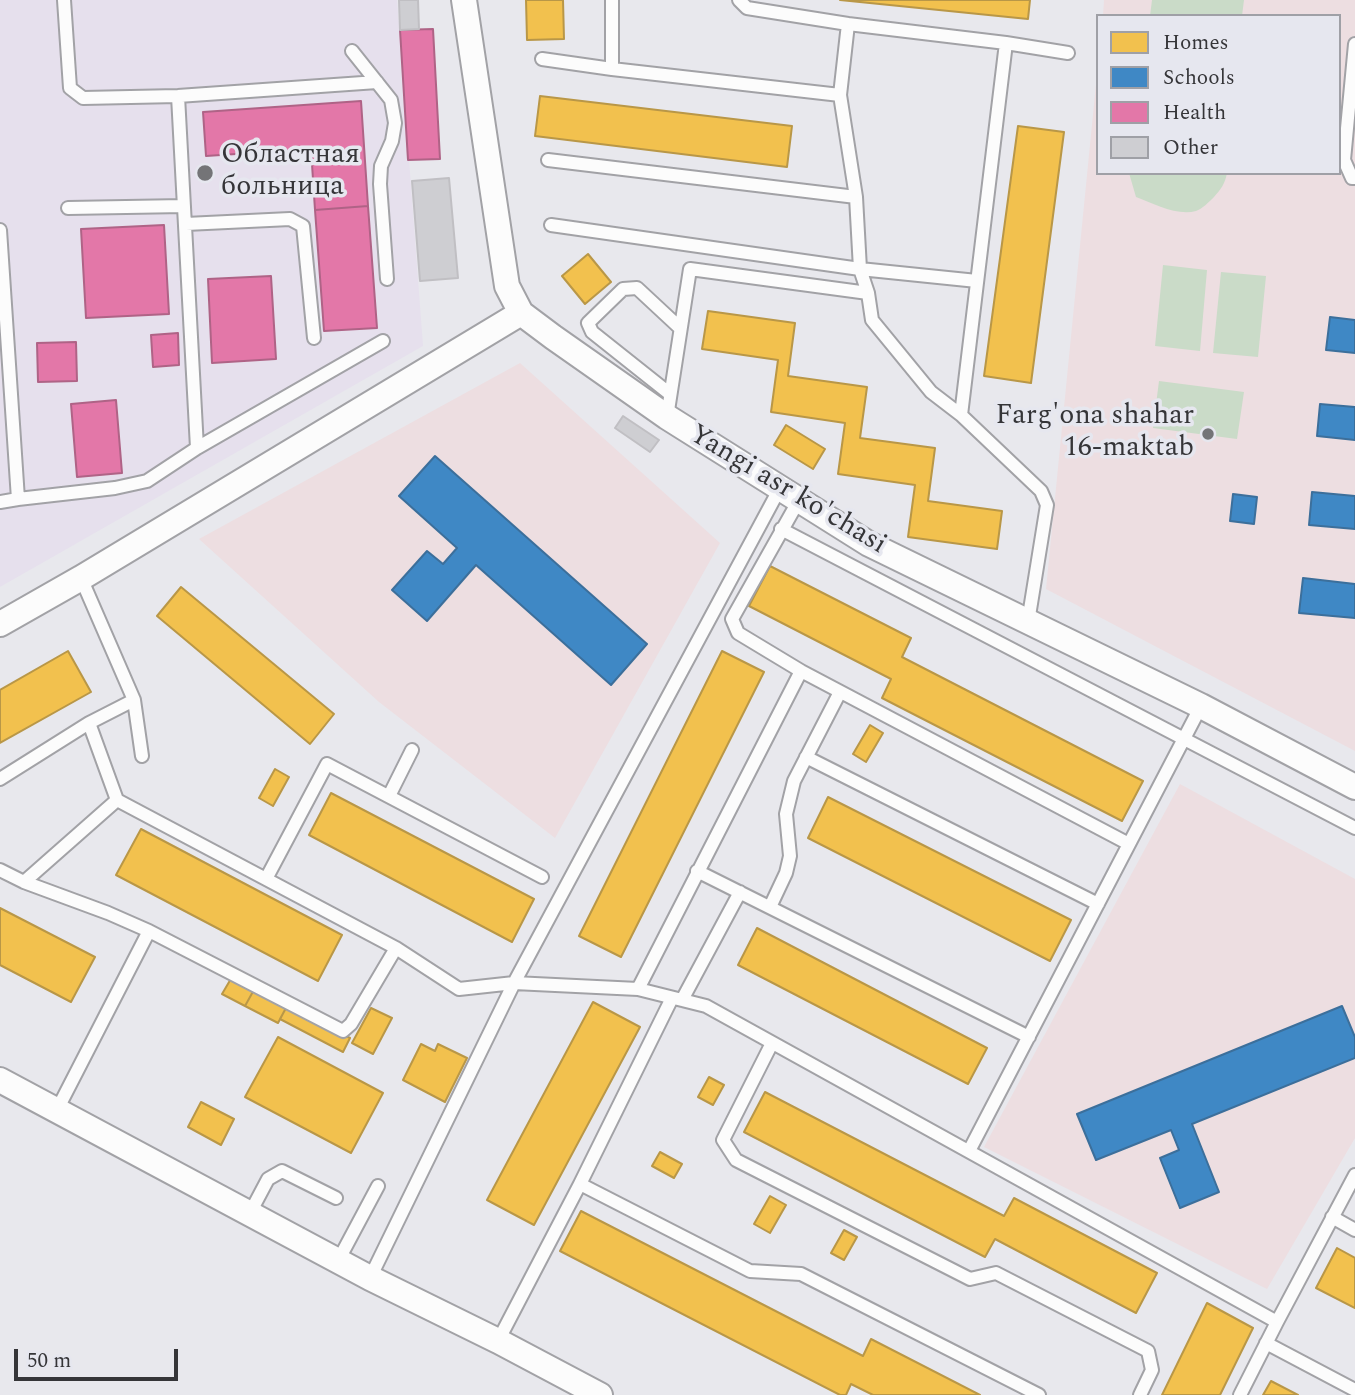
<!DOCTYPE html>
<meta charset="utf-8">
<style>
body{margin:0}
#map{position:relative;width:1355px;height:1395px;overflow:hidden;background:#e8e8ed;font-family:Spectral,serif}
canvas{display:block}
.legend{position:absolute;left:1096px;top:14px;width:245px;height:161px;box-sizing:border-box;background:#e6e7ef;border:2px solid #9fa0a6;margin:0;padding:9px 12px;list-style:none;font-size:21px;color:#353538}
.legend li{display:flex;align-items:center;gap:14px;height:35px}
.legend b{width:35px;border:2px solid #9fa0a6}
.scale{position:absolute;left:14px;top:1349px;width:164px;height:32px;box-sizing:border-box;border:4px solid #353538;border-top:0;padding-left:9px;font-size:21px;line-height:24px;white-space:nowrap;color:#353538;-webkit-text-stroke:5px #e6e7ef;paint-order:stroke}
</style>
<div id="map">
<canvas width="1355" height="1395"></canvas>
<ul class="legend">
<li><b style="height:19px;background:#f2c14e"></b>Homes</li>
<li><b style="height:19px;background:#3f88c5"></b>Schools</li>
<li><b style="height:19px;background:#e377a8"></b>Health</li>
<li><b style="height:19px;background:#ceced2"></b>Other</li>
</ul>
<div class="scale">50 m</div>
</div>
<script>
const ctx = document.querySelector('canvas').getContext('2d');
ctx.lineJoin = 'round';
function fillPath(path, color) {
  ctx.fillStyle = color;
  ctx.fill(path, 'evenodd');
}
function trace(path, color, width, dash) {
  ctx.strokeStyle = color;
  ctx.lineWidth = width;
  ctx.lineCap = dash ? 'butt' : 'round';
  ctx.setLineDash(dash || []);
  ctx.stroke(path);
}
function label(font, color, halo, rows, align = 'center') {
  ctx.font = font + ' Spectral,serif';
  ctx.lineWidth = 7;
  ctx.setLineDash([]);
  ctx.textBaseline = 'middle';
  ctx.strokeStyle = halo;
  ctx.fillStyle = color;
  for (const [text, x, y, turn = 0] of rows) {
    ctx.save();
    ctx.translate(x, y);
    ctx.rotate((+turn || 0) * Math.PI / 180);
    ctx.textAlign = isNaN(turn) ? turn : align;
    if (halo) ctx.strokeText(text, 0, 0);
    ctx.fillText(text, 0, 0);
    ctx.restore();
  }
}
const education = new Path2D(`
 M1104 0H1355V751L1046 589 1098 64V173H1339V16H1103Z
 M520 363 720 543 555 838 379 702 199 539Z
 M1180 784 1355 879V1138L1267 1289 984 1147Z`);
const medical = new Path2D(`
 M0 0H397L423 346 0 587Z`);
const green = new Path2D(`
 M1152 0H1244L1242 16H1150Z
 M1227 173C1225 184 1221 189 1214 197 1209 202 1202 209 1196 211 1177 216 1154 204 1136 197L1129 173Z
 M1163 265 1207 270 1200 351 1155 346Z
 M1221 272 1266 276 1258 357 1213 353Z
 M1159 381 1244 392 1237 439 1153 428Z`);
const homes = new Path2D(`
 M526 0H563L564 39 527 40Z
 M840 0H1030L1028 19Z
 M540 96 792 126 787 167 535 136Z
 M1018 126 1064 132 1031 383 984 376Z
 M588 254 611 282 585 304 562 276Z
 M708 311 795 323 788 376 867 387 860 438 935 448 928 501 1002 511 997 549 908 537 915 485 838 474 845 423 771 412 778 360 702 349Z
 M786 425 825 449 813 469 774 445Z
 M770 566 911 638 902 657 1143 781 1122 821 882 698 891 679 749 606Z
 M181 587 334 714 310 744 157 616Z
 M68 651 91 692 0 743V690Z
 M722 651 764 672 621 957 579 936Z
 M870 725 883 733 866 762 853 754Z
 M275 769 289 777 273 806 259 798Z
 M331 793 534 899 512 942 309 835Z
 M828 797 1071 920 1050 961 808 838Z
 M141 829 342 935 318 981 116 875Z
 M0 908 95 957 71 1002 0 965Z
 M757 928 987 1048 968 1084 738 965Z
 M232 977 255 988 245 1006 222 994Z
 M255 988 287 1006 278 1023 245 1006Z
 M593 1002 640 1027 534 1225 487 1200Z
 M287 1006 350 1038 343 1052 280 1019Z
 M371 1008 392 1018 373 1054 352 1043Z
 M278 1037 383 1093 351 1153 245 1097Z
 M421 1044 435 1051 438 1044 467 1058 445 1102 403 1080Z
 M709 1077 724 1085 713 1105 698 1097Z
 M765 1092 1004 1216 1014 1198 1157 1273 1136 1313 995 1239 985 1257 744 1132Z
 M201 1102 234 1119 221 1145 188 1127Z
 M660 1152 682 1164 674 1178 652 1166Z
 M770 1196 786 1205 770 1233 754 1224Z
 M581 1211 863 1356 871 1339 980 1395H873L851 1384 846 1395H840L560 1251Z
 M844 1230 857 1237 844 1260 831 1253Z
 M1337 1248 1355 1258V1308L1316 1288Z
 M1207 1303 1253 1328 1220 1395H1162Z
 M1271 1381 1298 1395H1263Z`);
const schools = new Path2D(`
 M1330 317 1355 320V353L1326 350Z
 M1320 404 1355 407V440L1317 436Z
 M435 456 647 644 611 685 476 565 427 621 392 590 427 551 443 564 457 548 399 496Z
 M1312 492 1355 496V529L1309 525Z
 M1233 494 1257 497 1254 524 1230 521Z
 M1303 578 1355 584V618L1299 613Z
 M1342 1006 1355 1037V1058L1192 1124 1219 1192 1180 1208 1160 1158 1179 1150 1171 1130 1096 1160 1077 1114Z`);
const health = new Path2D(`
 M433 29 440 159 408 160 400 30Z
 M361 101 368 206 315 210 311 149 206 156 203 112Z
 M368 206 377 328 324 331 315 210Z
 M164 225 169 314 86 318 81 229Z
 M271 276 276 359 212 363 208 279Z
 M178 333 179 365 153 367 151 335Z
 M76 342 77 381 38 382 37 343Z
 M116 400 122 473 77 477 71 404Z`);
const building = new Path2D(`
 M399 0H418L419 29 400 30Z
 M449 178 458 278 420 281 412 181Z
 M623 416 659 440 650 452 615 428Z`);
const service = new Path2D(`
 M64 0 70 88 83 98 178 96 377 82
 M612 0V69L840 95
 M739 0 747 8 848 24 840 95 856 197 860 269 868 293 872 320 931 392 961 415 1041 491 1047 505 1028 622
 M848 24 1006 43 1068 53
 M1355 44 1344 160 1352 178H1355
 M352 51 391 100 395 123 392 141 381 166 380 184 387 279
 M542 59 612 69
 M178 96 197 448
 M548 160 856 197
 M68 208 184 206
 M186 224 290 219 303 226 314 338
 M551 225 860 269 977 281
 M0 230 18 499 0 502
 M670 394 592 332 588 323 623 289 637 288 680 328
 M961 415 1006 43
 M667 417 690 269 868 293
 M18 499 115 488 147 481 197 448 383 341
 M799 500 732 619 738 633 801 671
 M781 529 1355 828
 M81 578 134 700 89 723 117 800 396 948 459 989 514 983 638 989 706 1006 1277 1322
 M134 700 142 756
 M806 757 1098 904
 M0 779 89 723
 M389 796 412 750
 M0 870 24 882 117 800
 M697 871 1029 1037
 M266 879 327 764 542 877
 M24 882 108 913 149 931 343 1031 351 1024 396 948
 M770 907 786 873 790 856 786 814 794 781 840 692
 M638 989 801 671 1129 844
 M672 998 580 1184 750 1271 801 1274 1039 1395
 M682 1000 740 892
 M772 1043 723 1140 736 1160 970 1279 996 1273 1148 1351 1152 1370 1140 1395
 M57 1110 149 931
 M969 1151 1201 706
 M250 1213 268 1179 282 1171 336 1198
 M1332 1217 1355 1230
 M338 1261 378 1186
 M370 1278 514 983 780 488
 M498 1341 580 1184
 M1266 1343 1355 1390
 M1240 1395 1277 1322 1355 1175`);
const minor = new Path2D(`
 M464 0 507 286 521 313 553 337 667 417 869 544 1201 706 1355 787
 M0 624 81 578 521 313
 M0 1080 370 1278 498 1341 600 1395`);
const markers = [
 [205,173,9,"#747477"],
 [1208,434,7,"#747477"]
];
const poiNames = [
 ["Областная",221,157],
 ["больница",221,189],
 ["Farg'ona shahar",1194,418,"right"],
 ["16-maktab",1194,450,"right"]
];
const streetNames = [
 ["Yangi asr ko'chasi",787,491,31]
];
fillPath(education, '#eddee1');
fillPath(medical, '#e6e0ed');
fillPath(green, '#cadbc8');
fillPath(homes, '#f2c14e');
trace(homes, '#b99747', 2);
fillPath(schools, '#3f88c5');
trace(schools, '#3c6f9b', 2);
fillPath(health, '#e377a8');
trace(health, '#af6386', 2);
fillPath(building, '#ceced2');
trace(building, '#c0bfc3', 2);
trace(service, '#a2a2a6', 16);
trace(minor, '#a2a2a6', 28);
trace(service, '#fcfcfc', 12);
trace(minor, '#fcfcfc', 24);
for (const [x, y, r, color] of markers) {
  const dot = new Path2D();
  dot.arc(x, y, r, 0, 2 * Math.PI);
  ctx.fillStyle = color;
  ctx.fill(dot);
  trace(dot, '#e6e7ef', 2.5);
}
label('28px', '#353538', '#e6e7ef', poiNames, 'left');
label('28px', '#353538', '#e6e7ef', streetNames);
</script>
